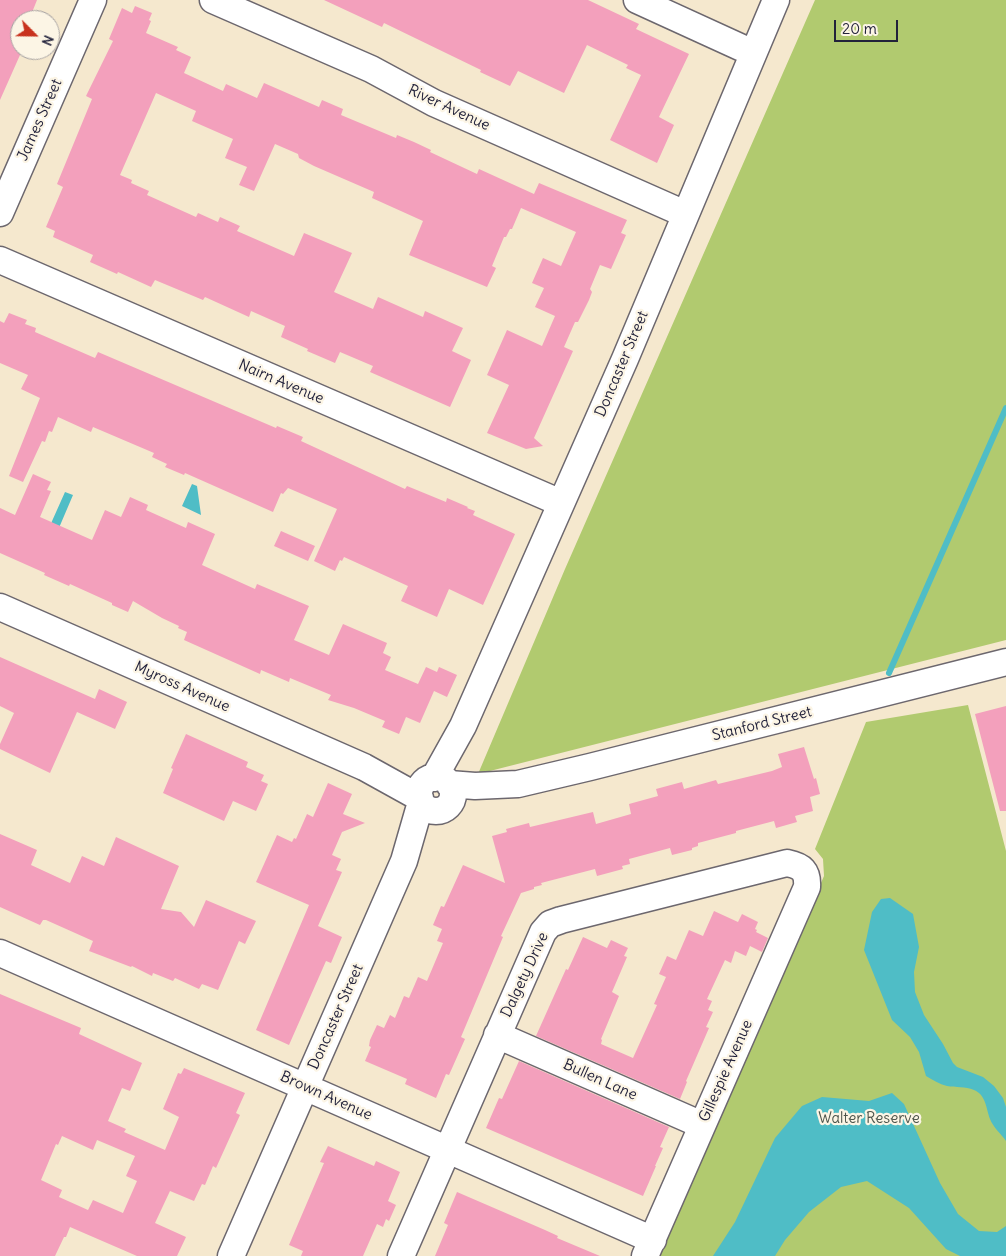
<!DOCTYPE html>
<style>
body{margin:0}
#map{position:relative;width:1006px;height:1256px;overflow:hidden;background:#f5e8ce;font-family:Delius,sans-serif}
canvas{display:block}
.north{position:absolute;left:10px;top:10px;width:50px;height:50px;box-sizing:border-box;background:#fcf5e5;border:1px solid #a5a1a1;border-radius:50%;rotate:113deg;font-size:14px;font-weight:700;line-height:20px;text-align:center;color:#22223b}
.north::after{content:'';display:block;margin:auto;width:18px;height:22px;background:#c8321e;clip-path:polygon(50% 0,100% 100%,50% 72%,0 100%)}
.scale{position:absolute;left:834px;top:20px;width:64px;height:22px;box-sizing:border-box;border:2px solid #22223b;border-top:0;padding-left:6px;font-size:15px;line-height:18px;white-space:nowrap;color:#22223b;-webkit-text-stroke:4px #fcf5e5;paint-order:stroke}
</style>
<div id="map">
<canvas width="1006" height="1256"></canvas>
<div class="north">N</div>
<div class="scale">20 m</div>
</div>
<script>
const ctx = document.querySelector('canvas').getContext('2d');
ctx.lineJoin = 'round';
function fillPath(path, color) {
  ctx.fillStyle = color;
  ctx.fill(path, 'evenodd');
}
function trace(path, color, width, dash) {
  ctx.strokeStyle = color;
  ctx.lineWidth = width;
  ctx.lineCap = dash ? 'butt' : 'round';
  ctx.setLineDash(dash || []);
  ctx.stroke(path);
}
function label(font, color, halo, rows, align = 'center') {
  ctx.font = font + ' Delius,sans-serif';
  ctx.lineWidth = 4.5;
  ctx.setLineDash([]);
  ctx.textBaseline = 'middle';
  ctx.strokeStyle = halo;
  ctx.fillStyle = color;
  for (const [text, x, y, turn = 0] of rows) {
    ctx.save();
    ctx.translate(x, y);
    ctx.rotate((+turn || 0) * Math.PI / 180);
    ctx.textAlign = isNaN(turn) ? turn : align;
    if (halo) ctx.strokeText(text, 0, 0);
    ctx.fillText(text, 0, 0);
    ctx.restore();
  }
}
const green = new Path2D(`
 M815 0H1006V640L478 774 565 569Z
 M968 705 1006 851V1256H659L824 876 823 859 815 849 866 722Z`);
const water = new Path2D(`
 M192 484 197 486 201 515 182 506Z
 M65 492 73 495 41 570 32 566Z
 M890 898 913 914 919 947 914 972 915 992 924 1015 943 1044 953 1063 957 1067 983 1077 994 1086 1003 1098 1006 1107V1141C1001 1134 993 1127 990 1119 986 1108 986 1095 974 1090 965 1086 956 1088 947 1086 939 1084 933 1080 926 1076L919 1052 910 1037 892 1020 864 950 872 912 881 899Z
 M892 1093 904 1104 940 1183 958 1214 979 1231 997 1232 1006 1226V1256H960L946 1249 909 1208 867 1181 841 1187 809 1212 785 1240 775 1256H713L735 1222 775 1138 802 1106 822 1097 869 1101Z`);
const stream = new Path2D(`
 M889 673 1006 408`);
const building = new Path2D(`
 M0 0H37L29 20H20V55L0 100Z
 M324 0H588L639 24 636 29 689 54 659 117 674 125 657 163 610 140 641 75 626 68 628 65 587 45 564 93 518 71 510 86 480 72 481 70 384 23 382 27Z
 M135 6 152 13 149 20 151 21 146 33 178 47 176 50 191 57 184 73 223 91 226 84 257 98 264 83 319 107 322 100 343 109 341 115 396 138 397 135 414 142 431 150 430 152 477 174 479 169 534 194 539 183 627 220 621 233 626 235 611 269 600 265 590 289 592 292 589 300 578 322H575L564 347 573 351 534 438 543 446 526 449 487 433 509 385 487 375 507 330 542 346 555 316 535 307 544 288 532 283 543 258 561 266 576 232 521 208 512 229H510L506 237H504L492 266 496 268 487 287 409 255 423 221 372 198 374 192 314 166 299 158 298 154 275 144 254 191 239 185 247 167 225 158 233 139 192 121 196 111 156 93 120 175 132 180 131 183 149 191 147 195 196 217 198 213 218 222 220 217 240 226 237 231 294 256 304 233 352 253 334 292 373 309 378 297 423 317 425 311 463 328 452 351 471 360 450 407 370 372 373 366 340 352 335 363 307 351 308 349 281 337 285 326 251 311 249 317 205 297 203 300 155 280 151 287 118 272 117 274 90 262 93 255 53 237 55 231 46 227 63 187 57 184 92 99 86 96 113 41 109 39 122 8 132 13Z
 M9 313 27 320 25 324 36 328 35 332 95 358 98 352 276 428 277 426 303 437 301 441 405 489 407 486 446 502 447 498 468 507 467 508 475 511 473 515 515 534 483 605 449 589 437 617 401 601 408 586 344 557 342 561 340 560 335 571 314 561 337 509 288 488 283 494 281 493 273 512 185 473 184 475 165 467 167 464 152 457 154 453 93 427 91 432 58 417 52 432 49 431 45 442 42 441 23 482 9 476 40 398 21 389 28 375 0 363V321L4 323Z
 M33 474 51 482 47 490 51 491 40 517 92 540 105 510 121 517 130 497 148 505 146 510 186 528 188 522 215 534 202 565 255 589 257 584 309 606 294 640 329 655 343 624 387 643 383 653 391 657 385 670 418 684 426 667 437 672 439 667 457 675 447 697 434 691 420 723 406 717 399 734 382 727 385 721 354 708 328 700 331 695 290 678 289 682 261 670 260 674 184 640 187 632 178 628 179 626 162 618 133 601 128 612 112 605V603L70 584 69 586 44 575 45 573 0 553V508L15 515Z
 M281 531 315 546 308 561 274 546Z
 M0 657 95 699 99 689 127 702 115 729 77 712 50 773 0 749V744L14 713 0 706Z
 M1006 706V811H1000L975 714Z
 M186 734 248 762 246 767 264 775 261 781 268 784 256 811 233 801 224 821 163 793 173 769 171 768Z
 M804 747 814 779 816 778 820 794 810 797 813 811 795 816 797 822 776 828 774 821 736 831V833L698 843V846L692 848V850L672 855 670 848 629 859 630 864 622 866 623 869 597 876 595 869 541 883 542 885 534 887V889L521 893 501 936 503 937 461 1037 465 1039 449 1075 446 1074 436 1098 405 1084 407 1079 365 1061 371 1047 369 1046 370 1040 377 1025 384 1028 390 1015 395 1018 404 996 409 998 418 977 427 981 443 943 437 941 442 929 433 925 441 906 444 907 463 865 505 883 492 836 507 832 506 829 529 823 530 827 593 812 596 824 631 814 629 804 658 796 656 789 682 782 684 789 716 780 718 784 772 771 782 767 778 754Z
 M328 783 352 794 343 814 365 823 342 832 332 855 341 859 336 870 342 872 318 926 342 937 331 963 326 961 289 1045 256 1030 309 905 256 882 277 835 292 842 294 838 296 839 307 814 313 817Z
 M0 834 37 850 31 865 70 883 82 856 104 866 116 837 179 866 161 909 181 912 194 927 206 900 256 921 245 944 239 941 218 990 202 984 199 989 175 978 173 981 153 973 152 976 132 966 131 967 89 951 93 941 46 920H43L40 925 0 907Z
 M714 911 738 922 742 914 758 922 755 929 757 930 756 932 768 938 762 952 750 946 746 956 735 951 731 963 725 960 707 999 712 1001 708 1010 713 1012 706 1027 709 1028 686 1081 687 1082 680 1099 536 1036 566 969 568 970 583 937 607 948 611 940 628 948 624 956 627 957 612 992 619 996 601 1039 602 1040 601 1044 633 1058 657 1005 654 1004 666 977 659 974 667 956 676 960 689 930 703 936Z
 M0 994 81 1028 79 1034 142 1063 130 1091 122 1088 108 1121 126 1129 124 1132 165 1150 179 1117 163 1109 178 1073 181 1074 184 1068 245 1093 236 1113 240 1115 216 1168 213 1166 205 1185 202 1184 194 1201 170 1191 155 1223 186 1237 177 1256H137L70 1227 66 1237H64L55 1256H0ZM62 1136 93 1150 97 1140 135 1156 126 1176 137 1181 123 1213 93 1200 88 1210 59 1197 62 1190 41 1180 56 1144 58 1145Z
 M519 1061 669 1127 660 1147 663 1148 655 1166H656L643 1196 486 1128 499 1098 502 1099Z
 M328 1146 374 1166 376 1161 400 1172 388 1201 396 1205 389 1221 386 1219 383 1227 377 1224 363 1256H301L303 1251 289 1245 324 1163 320 1162Z
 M457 1192 545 1230 558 1236 557 1238 600 1256H435L448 1225 444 1223Z`);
const minor = new Path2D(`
 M213 0 371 69 434 103 685 214
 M637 0 753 53
 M0 213 93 0
 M0 260 561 503
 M0 607 364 767 420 798
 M419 794a17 17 0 1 1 34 0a17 17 0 1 1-34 0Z
 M434 778 463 726 625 359 776 0
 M449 784 475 786 518 784 590 767 1006 662
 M0 953 653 1240
 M497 1035 702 1125
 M231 1256 404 861 421 802
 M401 1256 543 932 550 924 561 920 787 863C802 866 808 871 807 887L645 1256`);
const streetNames = [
 ["River Avenue",449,108,25],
 ["James Street",40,120,-66],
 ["Doncaster Street",622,364,-67],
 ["Nairn Avenue",281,382,23],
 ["Myross Avenue",182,687,24],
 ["Stanford Street",762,724,-14],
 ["Dalgety Drive",525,975,-65],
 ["Doncaster Street",336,1017,-66],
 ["Gillespie Avenue",726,1071,-66],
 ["Bullen Lane",600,1080,24],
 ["Brown Avenue",326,1096,24]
];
const parkNames = [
 ["Walter Reserve",869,1119]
];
fillPath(green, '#b1ca6f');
fillPath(water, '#4fbdc6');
trace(stream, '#4fbdc6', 6);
fillPath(building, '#f3a0bc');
trace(minor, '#6c676e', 29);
trace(minor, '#fff', 26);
label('15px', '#22223b', '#fcf5e5', streetNames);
label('15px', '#4d544b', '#fcf5e5', parkNames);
</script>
